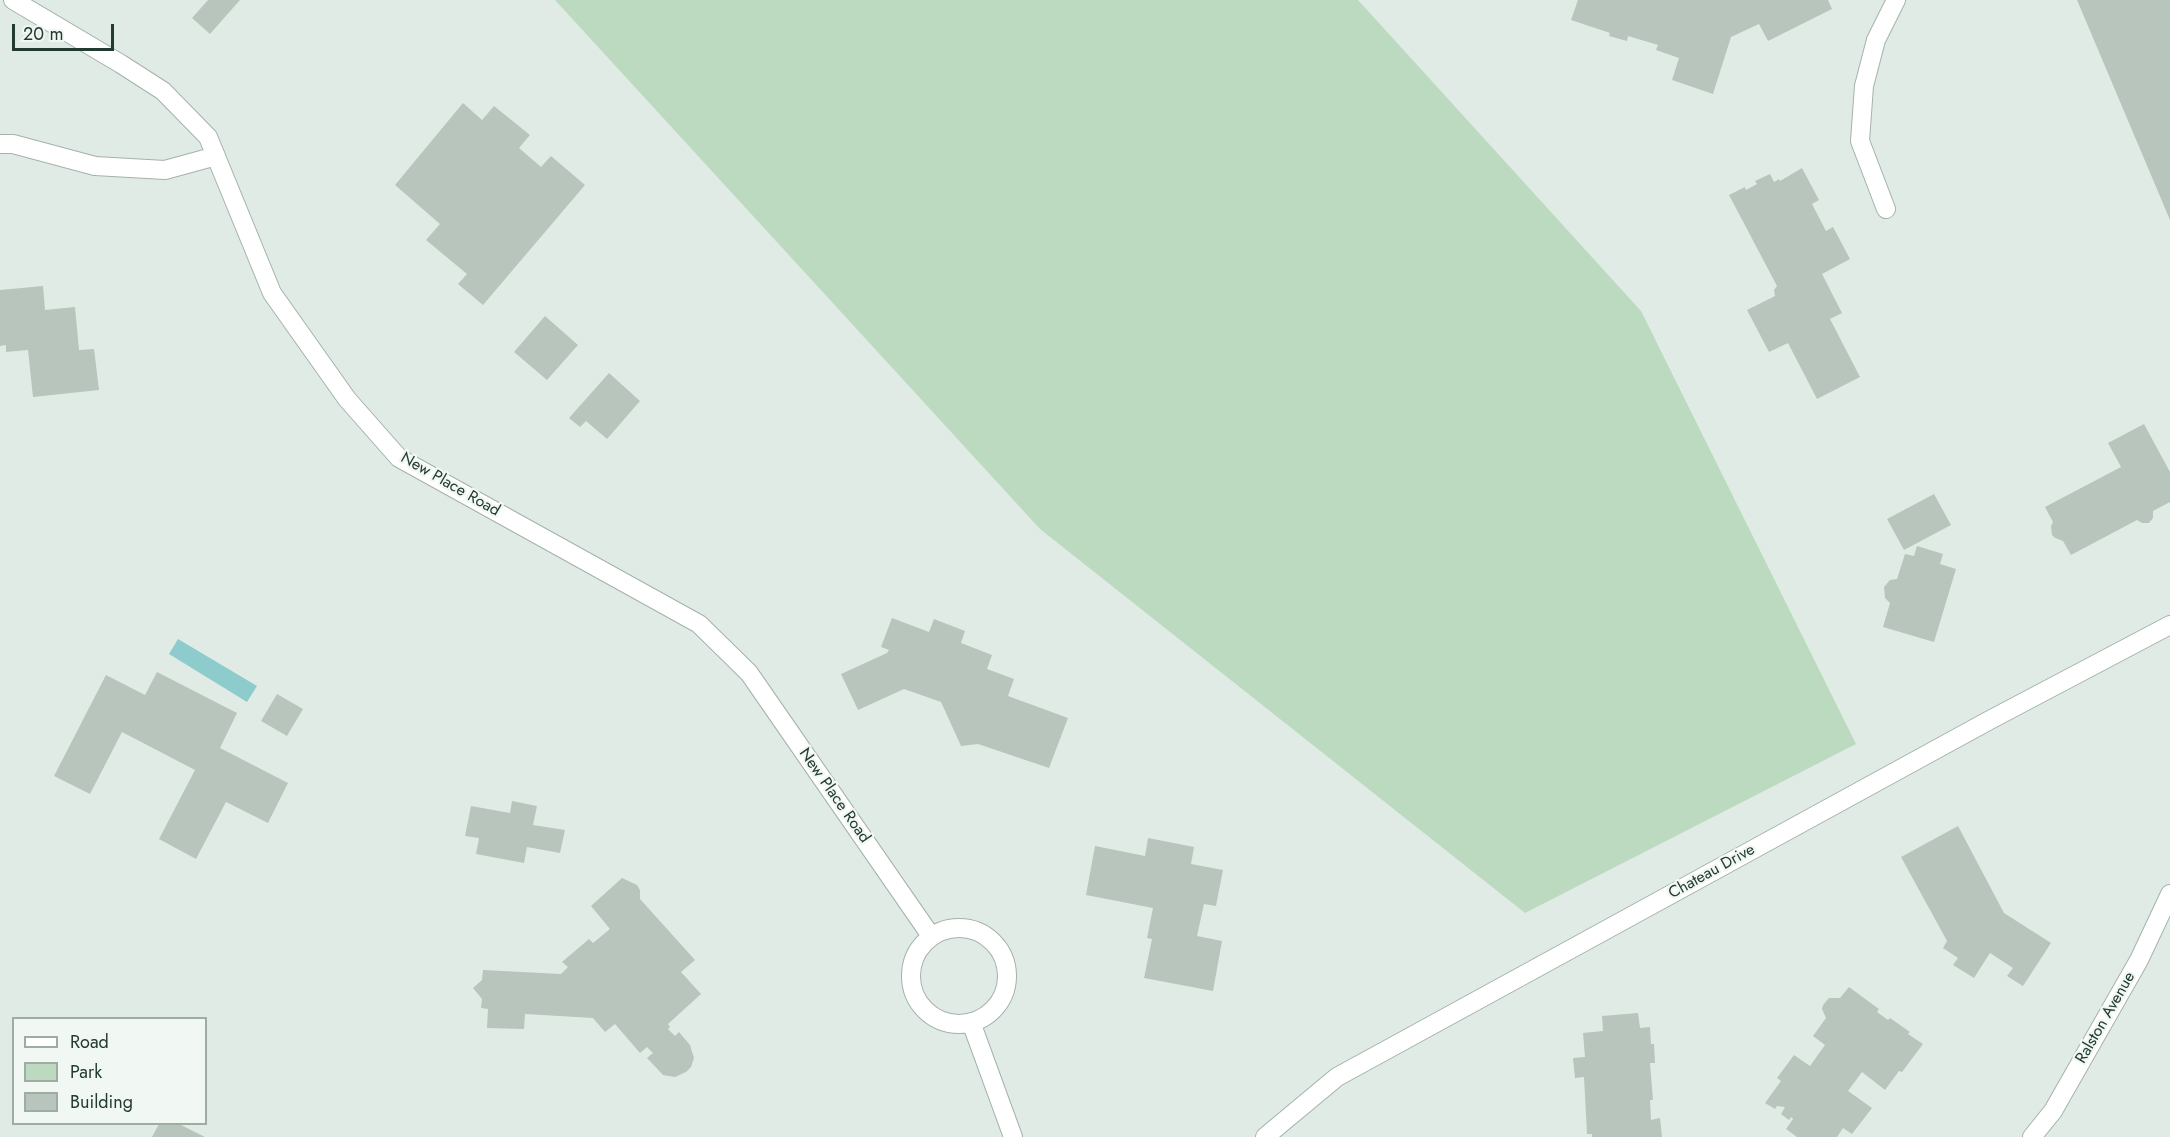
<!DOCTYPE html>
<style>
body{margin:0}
#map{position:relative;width:2170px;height:1137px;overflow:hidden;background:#e1ebe5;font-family:Jost,sans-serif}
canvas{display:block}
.legend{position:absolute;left:12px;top:1017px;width:195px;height:108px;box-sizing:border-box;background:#f1f7f3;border:2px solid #9faba5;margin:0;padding:8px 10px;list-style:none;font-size:18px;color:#233a30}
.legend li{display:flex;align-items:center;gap:12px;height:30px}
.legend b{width:30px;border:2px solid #9faba5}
.scale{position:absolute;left:12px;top:24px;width:102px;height:27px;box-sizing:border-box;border:3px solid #233a30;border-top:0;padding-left:8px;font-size:18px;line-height:21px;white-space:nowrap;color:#233a30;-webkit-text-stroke:4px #f1f7f3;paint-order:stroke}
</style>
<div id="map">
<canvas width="2170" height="1137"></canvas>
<ul class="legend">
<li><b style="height:8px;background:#fff"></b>Road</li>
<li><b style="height:16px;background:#bbdabf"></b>Park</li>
<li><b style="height:16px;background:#b7c5bd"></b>Building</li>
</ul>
<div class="scale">20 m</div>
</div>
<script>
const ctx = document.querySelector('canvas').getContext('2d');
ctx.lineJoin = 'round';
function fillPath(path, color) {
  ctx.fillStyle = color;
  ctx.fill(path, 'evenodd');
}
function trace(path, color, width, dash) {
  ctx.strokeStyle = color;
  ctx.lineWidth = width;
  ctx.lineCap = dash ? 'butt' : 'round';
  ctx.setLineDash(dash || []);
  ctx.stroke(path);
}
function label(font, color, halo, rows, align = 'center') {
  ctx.font = font + ' Jost,sans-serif';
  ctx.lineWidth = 4.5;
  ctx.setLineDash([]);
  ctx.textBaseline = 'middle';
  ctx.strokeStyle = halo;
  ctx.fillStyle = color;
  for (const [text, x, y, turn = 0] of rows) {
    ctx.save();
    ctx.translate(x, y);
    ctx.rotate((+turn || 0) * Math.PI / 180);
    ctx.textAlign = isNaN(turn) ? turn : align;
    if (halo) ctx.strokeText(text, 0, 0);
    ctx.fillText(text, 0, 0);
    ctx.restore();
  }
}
const green = new Path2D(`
 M555 0H1358L1641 311 1856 744 1525 913 1040 529Z`);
const water = new Path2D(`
 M178 639 257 686 247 702 169 654Z`);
const building = new Path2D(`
 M208 0H240L210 34 192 18Z
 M1578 0H1828L1832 9 1768 41 1759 24 1731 37 1713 94 1672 80 1679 58 1656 50 1658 45 1628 36 1627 41 1609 36 1610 33 1571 20Z
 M2077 0H2170V220Z
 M463 103 482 120 494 106 530 135 519 148 541 167 551 156 585 185 483 305 458 284 467 274 426 240 440 224 395 185Z
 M1802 168 1819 200 1812 204 1826 231 1833 227 1850 259 1822 274 1842 313 1830 319 1860 377 1817 399 1788 343 1769 352 1747 310 1775 296 1774 290 1777 286 1729 195 1745 187 1746 190 1757 184 1755 181 1770 174 1774 182 1779 179 1780 181Z
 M43 286 45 310 75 307 79 350 94 349 99 390 33 397 28 350 6 352V345L0 346V290Z
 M545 316 578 345 547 380 514 352Z
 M609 373 640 401 607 439 586 421 580 427 569 418Z
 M2144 424 2170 472V502L2153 511V518L2149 523H2142L2137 520 2071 555 2063 541 2055 538 2052 535 2051 526 2053 522 2045 507 2121 467 2108 443Z
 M1934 494 1951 525 1904 550 1887 519Z
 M1917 546 1943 554 1940 564 1956 569 1934 642 1883 627 1890 603 1885 598 1884 587 1890 580 1897 579 1905 554 1914 556Z
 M892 618 929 632 934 619 965 631 961 643 992 655 987 669 1014 679 1008 696 1068 718 1049 768 978 744 961 746 941 702 904 689 858 710 841 674 887 653 889 650 881 647Z
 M157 672 237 713 220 748 288 783 268 823 226 802 196 859 159 839 195 770 122 732 90 794 54 776 106 675 145 695Z
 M277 694 303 709 287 736 261 721Z
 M512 801 537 806 533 825 565 830 560 853 527 847 524 863 476 854 479 838 465 836 471 806 510 813Z
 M1958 826 2004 913 2051 943 2023 986 2007 976 2013 968 1990 953 1974 978 1953 965 1958 958 1943 948 1947 941 1901 857Z
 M1148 838 1194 847 1191 864 1223 870 1216 906 1204 904 1197 936 1222 941 1213 991 1144 978 1152 939 1147 938 1153 908 1086 895 1095 846 1145 856Z
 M622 878 637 885 640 890V899L695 960 681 972 701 994 668 1024 670 1027 668 1029 675 1036 679 1032 690 1045 694 1058 691 1067 686 1072 675 1077 663 1075 647 1058 653 1053 647 1047 640 1053 615 1024 605 1032 593 1018 525 1014 524 1029 487 1028 488 1009 481 1008 482 999 473 988 482 980 483 970 561 974 568 967 562 962 589 939 593 943 610 929 591 906Z
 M1849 987 1879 1009 1877 1012 1888 1020 1890 1018 1910 1032 1908 1034 1923 1044 1902 1072 1899 1071 1885 1090 1862 1072 1848 1091 1872 1108 1852 1134 1843 1128 1837 1137H1797L1786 1129 1793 1119 1791 1117 1789 1120 1781 1114 1785 1107 1777 1106 1775 1109 1765 1103 1781 1081 1777 1078 1794 1055 1810 1066 1825 1045 1813 1036 1826 1018 1822 1009 1823 1005 1829 998H1840Z
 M1638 1013 1640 1028 1650 1027 1651 1044H1654L1655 1063H1650L1653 1100H1650L1651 1120 1660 1118 1662 1137H1592V1134H1587L1584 1077 1575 1078 1573 1058 1585 1057 1583 1033 1603 1031 1602 1016Z
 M159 1124H179L205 1137H152Z`);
const minor = new Path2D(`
 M13 0 121 64 163 91 208 137 272 293 347 399 399 458 699 624 749 673 931 936
 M0 144H13L95 166 165 170 216 156
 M1886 209 1860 141 1864 86 1876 40 1896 0
 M911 976a48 48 0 1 1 96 0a48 48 0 1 1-96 0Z
 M971 1022 1013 1137
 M1265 1137 1337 1077 1988 721 2170 625
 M2032 1137 2053 1111 2139 960 2170 894`);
const streetNames = [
 ["New Place Road",450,485,30],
 ["New Place Road",834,796,55],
 ["Chateau Drive",1712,872,-29],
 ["Ralston Avenue",2106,1018,-60]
];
fillPath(green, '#bbdabf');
fillPath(water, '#8dcbcc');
fillPath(building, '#b7c5bd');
trace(minor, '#a4b2ab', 20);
trace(minor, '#fff', 18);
label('16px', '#233a30', '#f1f7f3', streetNames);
</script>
